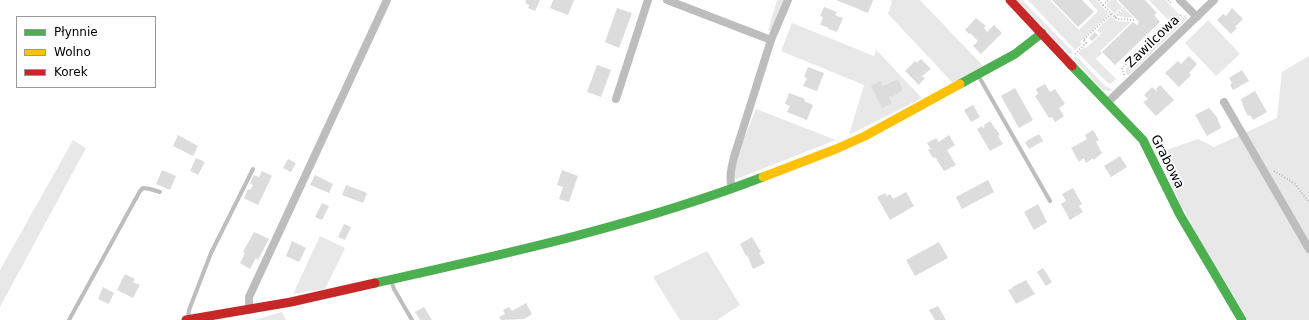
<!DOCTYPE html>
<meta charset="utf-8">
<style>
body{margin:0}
#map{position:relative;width:1309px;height:320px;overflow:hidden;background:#fff;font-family:"DejaVu Sans",sans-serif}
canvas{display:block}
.legend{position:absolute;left:16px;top:16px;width:140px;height:72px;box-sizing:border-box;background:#fff;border:1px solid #999;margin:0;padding:5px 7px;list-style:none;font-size:12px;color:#000}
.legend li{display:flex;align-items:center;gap:8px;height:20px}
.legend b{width:20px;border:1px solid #999}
</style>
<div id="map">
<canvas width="1309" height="320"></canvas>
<ul class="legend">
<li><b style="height:5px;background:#4caf50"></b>Płynnie</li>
<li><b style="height:5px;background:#ffc107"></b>Wolno</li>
<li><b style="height:5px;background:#c62828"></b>Korek</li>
</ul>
</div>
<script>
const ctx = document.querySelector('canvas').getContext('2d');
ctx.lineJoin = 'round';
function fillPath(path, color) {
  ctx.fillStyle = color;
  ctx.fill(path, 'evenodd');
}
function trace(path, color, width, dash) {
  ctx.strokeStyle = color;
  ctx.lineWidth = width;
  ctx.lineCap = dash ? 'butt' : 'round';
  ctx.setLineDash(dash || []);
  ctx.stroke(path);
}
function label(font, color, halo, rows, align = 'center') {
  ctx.font = font + ' "DejaVu Sans",sans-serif';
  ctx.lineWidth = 3.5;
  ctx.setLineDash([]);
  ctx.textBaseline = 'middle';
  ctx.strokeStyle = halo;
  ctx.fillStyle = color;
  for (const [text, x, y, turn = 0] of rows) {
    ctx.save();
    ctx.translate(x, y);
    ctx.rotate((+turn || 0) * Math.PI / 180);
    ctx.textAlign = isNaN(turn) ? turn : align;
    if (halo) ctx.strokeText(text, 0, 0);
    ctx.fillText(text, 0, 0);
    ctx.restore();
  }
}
const green = new Path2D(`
 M777 0H785L773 30 768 31Z
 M890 0H920L984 67 953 83 888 14 892 1Z
 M1017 0H1022L1073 52 1070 55Z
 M1028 0H1050L1079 30 1098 11 1088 0H1096L1109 14 1080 42 1082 44 1075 50Z
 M1111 0H1116L1122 7 1115 14 1106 5Z
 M1149 0H1165L1180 15 1170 24H1165L1168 20Z
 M1125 9 1134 18 1117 16Z
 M1186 14 1187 19 1129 75 1126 74V68L1167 28H1172Z
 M1111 16 1116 21 1131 22 1100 51 1102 54 1096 59 1116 79 1110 84 1107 82 1078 53 1084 47 1086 48 1101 34 1097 30Z
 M1208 20 1240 54 1216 76 1185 43Z
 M792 23 874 56 876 50 922 98 849 135 864 85 781 51Z
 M1076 56 1105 86 1113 90C1108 92 1105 91 1100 87L1073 58Z
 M1309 56V320H1248L1199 239 1179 201 1158 153 1198 139 1214 147 1277 118 1282 72Z
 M756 109 836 140 736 179 732 176 737 156Z
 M73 140 86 148 0 307V270Z
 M320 236 345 248 325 289 293 294Z
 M707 251 740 305 717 320H680L653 277Z
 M282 312 286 320H254Z`);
const building = new Path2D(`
 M526 0H540L535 11 528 8 529 5 525 3Z
 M553 0H574L568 15 550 8Z
 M836 0H873L868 13Z
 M1052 0H1082L1094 12 1078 27Z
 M1118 0H1145L1157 13 1154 15 1160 22 1115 65 1102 52 1133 22 1137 25 1139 22Z
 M824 7 837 12 835 15 843 18 837 32 832 30H830L827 27 820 25 823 17 820 16Z
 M617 8 632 13 619 48 605 42Z
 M1232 8 1243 19 1235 27 1237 28 1231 34 1217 20 1223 14 1226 16Z
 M976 18 986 26 984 28 987 32 994 25 1002 33 981 54 973 46 978 41 970 33 969 34 965 30Z
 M1095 32 1098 35 1092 41 1089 38Z
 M1189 56 1197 64 1189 73 1191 75 1179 87 1165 73 1178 61 1181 64Z
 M921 59 931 69 922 76 925 78 919 85 905 71 915 61 917 63Z
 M597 65 611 70 601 97 587 92Z
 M808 67 824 73 817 91 803 86 807 78 804 77Z
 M1242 70 1249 81 1233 90 1230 85 1232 83 1229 78Z
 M898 79 903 90 892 97 891 96 889 97 892 103 882 108 871 86 881 81 883 86Z
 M1045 84 1050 92 1055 89 1065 104 1059 108 1064 116 1055 122 1052 117 1049 118 1035 96 1038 94 1036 89Z
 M1160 85 1174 100 1156 116 1143 102 1148 99 1144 95 1152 87 1156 91 1157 90 1156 89Z
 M1015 88 1033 120 1019 128 1001 96Z
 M1255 91 1267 112 1253 120 1250 115 1248 116 1245 111 1241 99Z
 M789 93 805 99 804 101 813 105 807 120 787 112 790 106 785 104Z
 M973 105 980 117 971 122 964 110Z
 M1209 108 1217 117 1221 128 1207 136 1195 115Z
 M990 121 1000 135 998 136 1003 144 990 151 977 129 982 126 983 128 985 127 984 125Z
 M1093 130 1099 140 1096 142 1102 153 1094 160 1093 158 1086 163 1084 158 1079 162 1071 148 1087 139 1085 135Z
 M1039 134 1043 141 1029 149 1025 142Z
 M178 135 198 146 193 156 173 146Z
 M949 135 955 145 947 150 956 165 944 171 935 157 933 158 928 150 931 149 927 143 936 138 939 142Z
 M1120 156 1127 167 1111 177 1104 166Z
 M196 158 205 162 198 175 190 171Z
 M288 159 296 163 291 172 283 168Z
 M162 170 176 176 170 190 156 184Z
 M562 170 578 176 569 202 559 199 563 187 557 185Z
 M262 171 272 176 258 205 244 198 248 189 250 190 253 185 250 183 254 175 259 177Z
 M315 175 333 184 329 193 310 185Z
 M988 180 994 192 962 209 956 197Z
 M346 185 367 193 363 203 342 195Z
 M1073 188 1082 204 1079 206 1083 212 1070 220 1061 204 1066 201 1062 194Z
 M906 192 914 206 890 220 877 197 885 193 887 196 890 194 893 199Z
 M322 203 329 206 322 220 315 217Z
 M1038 204 1047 222 1034 230 1024 212Z
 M344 224 351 227 345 240 338 237Z
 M254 232 269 239 258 260 256 258 250 269 240 263 245 253 243 252Z
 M752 237 761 252 759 253 765 263 753 269 747 255 746 256 740 244Z
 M292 241 306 248 299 262 286 256Z
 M939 242 948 258 915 276 906 260Z
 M1043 268 1052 282 1046 286 1037 272Z
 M125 274 135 279 133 282 140 285 133 298 117 290Z
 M1026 280 1035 294 1016 304 1008 290 1013 288 1012 287Z
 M103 287 114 293 109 304 98 299Z
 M526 303 532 314 524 319 501 320 499 317 505 314 503 310 509 307 512 311Z
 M938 306 946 320H935L929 310Z
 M424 307 432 320H420L415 312Z`);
const path = new Path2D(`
 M1099 0 1103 5 1109 0
 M1168 0 1172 4
 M1103 5 1117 19 1134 20
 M1115 17 1124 8
 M1075 54 1086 43 1083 40 1112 13
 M1124 75 1122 68 1166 26H1172L1182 14
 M1274 171 1295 184 1309 202`);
const lane = new Path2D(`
 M978 75 1050 201
 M391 280 394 289 412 320
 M188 319 189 310 211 253 253 169
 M69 320 140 191 143 188 150 189 160 192`);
const street = new Path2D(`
 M667 0 771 40
 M1180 0 1197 17
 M616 99 648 0
 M1108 102 1214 0
 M1224 102 1309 249
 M732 189C729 178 731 169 734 157L771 40 788 0
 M249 310V297L387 0`);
const fast = new Path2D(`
 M1072 66 1143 140 1180 215 1242 320
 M960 84 1015 54 1042 33
 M375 283C505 254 638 225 763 177`);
const slow = new Path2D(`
 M763 177 836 149 865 136 960 84`);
const jam = new Path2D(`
 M1010 0 1072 66
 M186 320 291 302 375 283`);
const streetNames = [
 ["Zawilcowa",1153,42,-44],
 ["Grabowa",1167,162,63]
];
fillPath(green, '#e8e8e8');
fillPath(building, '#dcdcdc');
trace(path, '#b8b8b8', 2, [1, 2]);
trace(lane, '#bdbdbd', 4);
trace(street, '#bdbdbd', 8);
trace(fast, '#4caf50', 9);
trace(slow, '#ffc107', 9);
trace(jam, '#c62828', 9);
label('13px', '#000', '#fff', streetNames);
</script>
